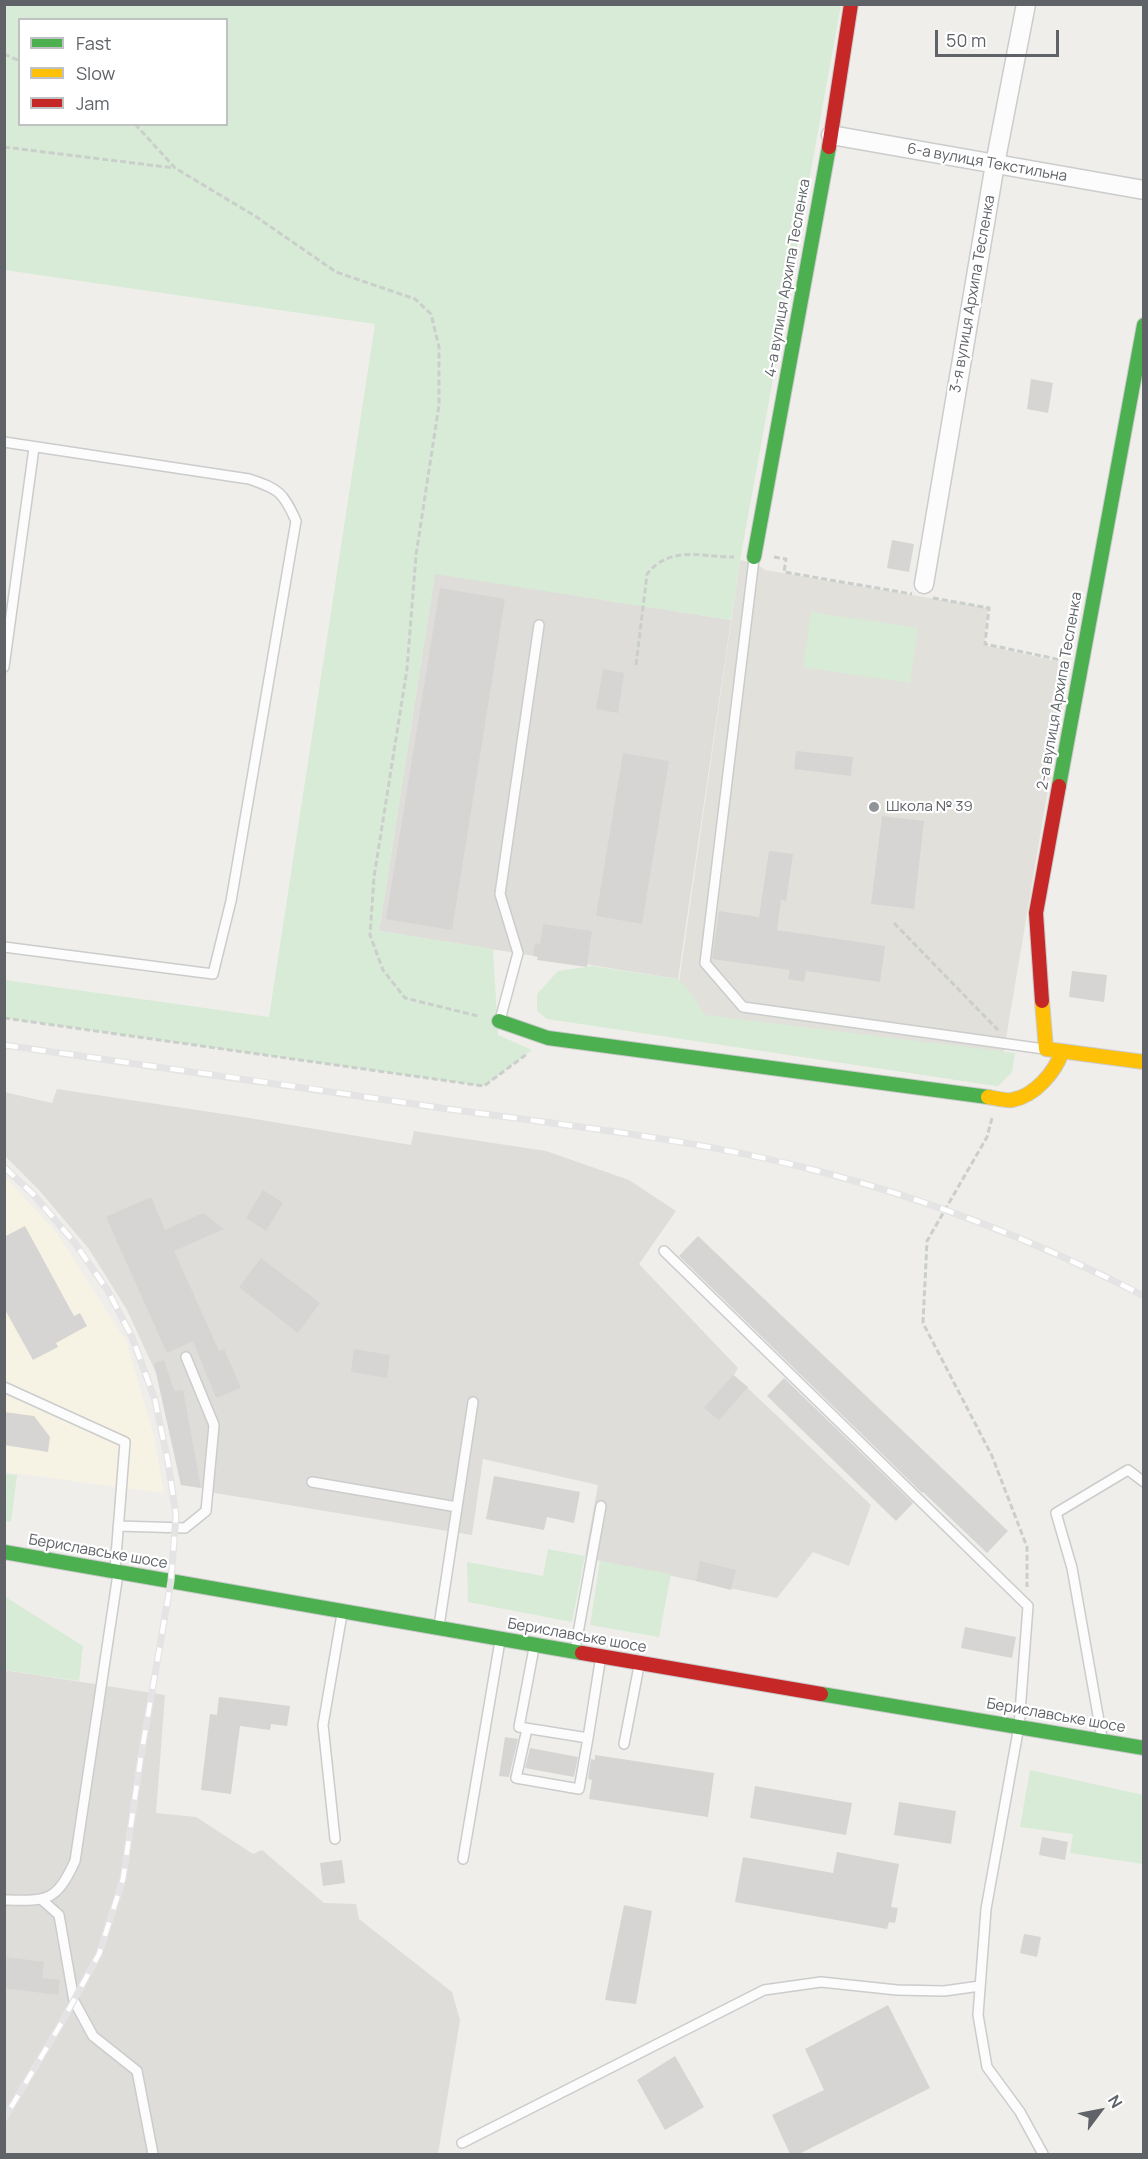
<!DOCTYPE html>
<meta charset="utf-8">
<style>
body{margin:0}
#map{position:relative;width:1148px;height:2159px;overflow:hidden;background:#efeeea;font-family:Manrope,sans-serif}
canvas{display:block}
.frame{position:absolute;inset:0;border:6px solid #5f6368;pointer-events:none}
.legend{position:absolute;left:18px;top:18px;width:210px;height:108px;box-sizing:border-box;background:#fff;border:2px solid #bfc1c3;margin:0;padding:8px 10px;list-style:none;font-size:18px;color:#5f6368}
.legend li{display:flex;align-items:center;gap:12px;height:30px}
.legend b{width:30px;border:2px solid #bfc1c3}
.north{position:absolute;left:1070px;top:2081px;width:60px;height:60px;-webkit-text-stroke:4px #fff;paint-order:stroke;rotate:58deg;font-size:16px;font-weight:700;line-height:24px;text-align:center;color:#5f6368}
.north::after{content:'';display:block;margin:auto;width:21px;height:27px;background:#5f6368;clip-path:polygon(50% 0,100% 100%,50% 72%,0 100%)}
.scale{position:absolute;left:935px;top:30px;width:124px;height:27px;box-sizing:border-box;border:3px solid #5f6368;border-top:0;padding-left:8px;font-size:18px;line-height:21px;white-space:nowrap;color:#5f6368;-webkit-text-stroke:4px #fff;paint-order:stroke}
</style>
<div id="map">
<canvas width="1148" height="2159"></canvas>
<div class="frame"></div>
<ul class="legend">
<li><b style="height:8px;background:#4caf50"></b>Fast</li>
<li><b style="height:8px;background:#ffc107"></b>Slow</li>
<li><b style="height:8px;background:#c62828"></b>Jam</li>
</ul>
<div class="north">N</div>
<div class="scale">50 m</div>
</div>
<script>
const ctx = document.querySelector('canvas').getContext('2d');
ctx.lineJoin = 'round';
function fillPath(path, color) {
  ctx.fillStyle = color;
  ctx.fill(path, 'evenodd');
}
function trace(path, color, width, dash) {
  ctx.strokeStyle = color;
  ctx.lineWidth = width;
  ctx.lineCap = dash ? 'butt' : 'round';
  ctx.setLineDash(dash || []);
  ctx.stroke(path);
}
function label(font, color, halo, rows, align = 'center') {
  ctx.font = font + ' Manrope,sans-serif';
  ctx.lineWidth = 4.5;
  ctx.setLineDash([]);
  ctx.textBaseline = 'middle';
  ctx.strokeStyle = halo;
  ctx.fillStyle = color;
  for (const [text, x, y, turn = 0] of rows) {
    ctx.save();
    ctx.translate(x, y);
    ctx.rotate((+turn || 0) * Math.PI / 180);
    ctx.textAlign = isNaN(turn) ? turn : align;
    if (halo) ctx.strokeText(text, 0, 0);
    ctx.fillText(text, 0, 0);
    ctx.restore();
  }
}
const commercial = new Path2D(`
 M5 1177 56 1232 126 1341 154 1436 164 1493 5 1472Z`);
const industrial = new Path2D(`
 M435 573 731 620 678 979 379 931Z
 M57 1089 237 1116 411 1145 414 1131 546 1151 629 1180 676 1211 639 1264 738 1368 734 1375 871 1505 849 1566 813 1552 777 1598 600 1561 585 1556 598 1485 483 1459 472 1535 215 1493 202 1488 181 1485 156 1373 127 1310 89 1249 39 1190 5 1156 4 1092 52 1103Z
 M4 1670 165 1695 156 1813 196 1817 253 1854 262 1850 324 1903 356 1904 359 1919 452 1992 460 2020 438 2154H5Z`);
const education = new Path2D(`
 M740 560 755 563 765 570 988 608 984 645 1069 664 998 1086 671 1037Z`);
const green = new Path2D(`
 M5 5H841L740 560 731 620 435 574 379 931 493 949 498 1035 532 1050 484 1086 5 1018V980L269 1017 375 324 5 270ZM20 20H226V124H20Z
 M811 612 918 628 910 683 803 667Z
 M593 966 678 979 690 991 705 1015 1015 1053 1012 1072 998 1086 547 1019 537 1011V994L558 971Z
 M4 1474 17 1475 11 1522 5 1521Z
 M548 1549 585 1556 572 1622 468 1602 467 1562 543 1576Z
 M600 1561 671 1574 659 1637 590 1625Z
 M4 1596 83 1646 79 1681 5 1670Z
 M1030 1770 1143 1795V1864L1070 1853 1073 1834 1020 1827Z`);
const building = new Path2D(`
 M1031 379 1053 383 1048 413 1027 409Z
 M892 540 914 544 909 572 887 568Z
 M440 588 505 599 452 930 386 919Z
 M603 669 624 673 618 713 596 709Z
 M796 751 853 757 851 776 794 769Z
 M623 753 669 761 642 924 596 916Z
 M882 816 924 821 914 909 871 904Z
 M769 851 793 854 786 901 781 900 777 930 885 946 880 982 806 971 804 982 788 979 790 970 712 959 719 911 759 917Z
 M543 924 592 931 587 967 537 960 538 957 533 956 535 943 540 944Z
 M1072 971 1107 975 1104 1002 1069 997Z
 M263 1190 283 1203 266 1231 246 1218Z
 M151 1197 165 1230 203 1213 224 1229 174 1251 219 1351 224 1349 241 1388 216 1398 193 1341 167 1353 106 1217Z
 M25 1226 74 1316 80 1313 87 1326 56 1343 58 1347 33 1360 4 1308V1237Z
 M698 1236 1008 1531 987 1553 923 1492 922 1493 679 1256Z
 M261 1258 320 1303 298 1333 239 1287Z
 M354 1349 390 1355 387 1378 351 1372Z
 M164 1360 174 1391 183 1390 201 1488 181 1485 154 1363Z
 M733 1375 748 1387 719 1420 704 1408Z
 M784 1378 913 1503 896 1521 767 1396Z
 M4 1412 34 1416 50 1437 48 1452 4 1445Z
 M494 1476 580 1492 574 1523 547 1517 544 1530 486 1519Z
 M700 1561 736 1570 731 1590 696 1581Z
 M965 1627 1016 1637 1012 1658 961 1648Z
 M219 1697 290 1706 287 1726 271 1724 270 1730 240 1726 231 1794 201 1790 210 1714 217 1715Z
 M505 1737 518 1739 509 1777 499 1776Z
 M530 1748 578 1757 574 1777 525 1768Z
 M595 1755 714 1773 708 1817 589 1799 592 1780 588 1779 591 1759 595 1760Z
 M755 1786 852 1803 846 1835 750 1818Z
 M899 1802 956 1811 951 1844 894 1835Z
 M1042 1837 1068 1842 1065 1860 1039 1855Z
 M837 1852 899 1864 891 1907 898 1908 895 1923 889 1922 887 1929 735 1902 743 1857 833 1873Z
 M342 1860 345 1883 323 1886 320 1863Z
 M624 1905 652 1911 636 2004 605 2000Z
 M1024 1934 1041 1937 1037 1957 1020 1953Z
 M7 1957 44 1962 42 1978 60 1980 58 1995 4 1988Z
 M888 2005 930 2088 799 2154H790L772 2115 824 2090 805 2049Z
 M675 2056 704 2107 665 2130 637 2080Z`);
const path = new Path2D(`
 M4 54 20 61
 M135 124 175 168 255 216 336 272 415 299 431 314 439 347V405L416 555 407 669 374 877 370 935 383 970 405 998 478 1016
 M4 147 174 168
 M774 557 786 559 784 572 912 594
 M933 598 989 608 985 644 1061 660
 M636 665 647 574C670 545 702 557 734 557
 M894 923 998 1030
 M4 1018 484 1086 527 1054
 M992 1118 987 1137 927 1241 923 1323 992 1456 1027 1547V1587`);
const lane = new Path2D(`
 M4 442 249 479C279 489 283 492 296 521L231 901 213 974 4 947
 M754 559 705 963 743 1007 1044 1049
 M4 667 34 448
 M500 1020 518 953 500 894 539 625
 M664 1251 1028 1606 1019 1726 986 1909 978 2015 987 2067 1020 2112 1043 2154
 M4 1387 125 1442 115 1569
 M312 1482 457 1507
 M118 1526 185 1528 206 1511 214 1425 186 1357
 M439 1626 473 1402
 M534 1648 519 1727 588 1738 600 1662
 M575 1650 601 1506
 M527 1729 516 1778 579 1789 588 1738
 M1102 1738 1072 1568 1056 1513 1128 1470 1144 1482
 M624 1744 639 1666
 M335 1839 323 1725 342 1614
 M463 1859 500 1641
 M41 1899 59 1915 74 2001 93 2036 137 2071 153 2154
 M4 1900C48 1901 56 1902 75 1861L118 1574
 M462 2143 764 1990 821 1982 897 1990 944 1991 980 1986`);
const street = new Path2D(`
 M831 135 1144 190
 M924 584 995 164 1026 4`);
const fast = new Path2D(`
 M754 557 829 147
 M1059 786 1144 325
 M499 1021 548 1038 988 1097
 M4 1552 582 1653
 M821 1694 1144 1748`);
const slow = new Path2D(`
 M1042 1001 1046 1049 1144 1062
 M988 1097C995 1098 1005 1101 1012 1100 1035 1096 1055 1072 1062 1052`);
const jam = new Path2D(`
 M829 147 851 4
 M1042 1001 1036 913 1059 786
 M582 1653 821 1694`);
const rail = new Path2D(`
 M4 1045C152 1066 300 1087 448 1109 570 1126 694 1139 814 1170 928 1199 1039 1242 1144 1296
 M4 1167 33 1194 74 1242 108 1291 132 1337 155 1400 168 1462 176 1515 171 1581 141 1756 123 1879 99 1954 62 2022 4 2119`);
const markers = [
 [874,807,6,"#919496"]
];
const streetNames = [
 ["6-а вулиця Текстильна",987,163,10],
 ["4-а вулиця Архипа Тесленка",788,278,-80],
 ["3-я вулиця Архипа Тесленка",973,294,-80],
 ["2-а вулиця Архипа Тесленка",1060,691,-80],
 ["Бериславське шосе",98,1552,10],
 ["Бериславське шосе",577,1636,10],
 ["Бериславське шосе",1056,1716,10]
];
const poiNames = [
 ["Школа № 39",886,807]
];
fillPath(commercial, '#f7f3e4');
fillPath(industrial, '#dfddda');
fillPath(education, '#e2e0da');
fillPath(green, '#d8ebd6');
fillPath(building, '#d6d5d3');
trace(lane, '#cbcccc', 12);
trace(street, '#cbcccc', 21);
trace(fast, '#cacacb', 16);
trace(slow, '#cacacb', 16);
trace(jam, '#cacacb', 16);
trace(path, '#cacfcc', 3, [6, 3]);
trace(lane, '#fdfcfc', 9);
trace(street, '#fdfcfc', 18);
trace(fast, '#4caf50', 14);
trace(slow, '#ffc107', 14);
trace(jam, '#c62828', 14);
trace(rail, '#e4e4e4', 7);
trace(rail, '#fff', 4.5, [14]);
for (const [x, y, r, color] of markers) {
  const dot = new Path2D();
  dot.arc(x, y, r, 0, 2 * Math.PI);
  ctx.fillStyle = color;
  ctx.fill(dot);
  trace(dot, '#fff', 2);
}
label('15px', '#5f6368', '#fff', streetNames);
label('15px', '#5f6368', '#fff', poiNames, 'left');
</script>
